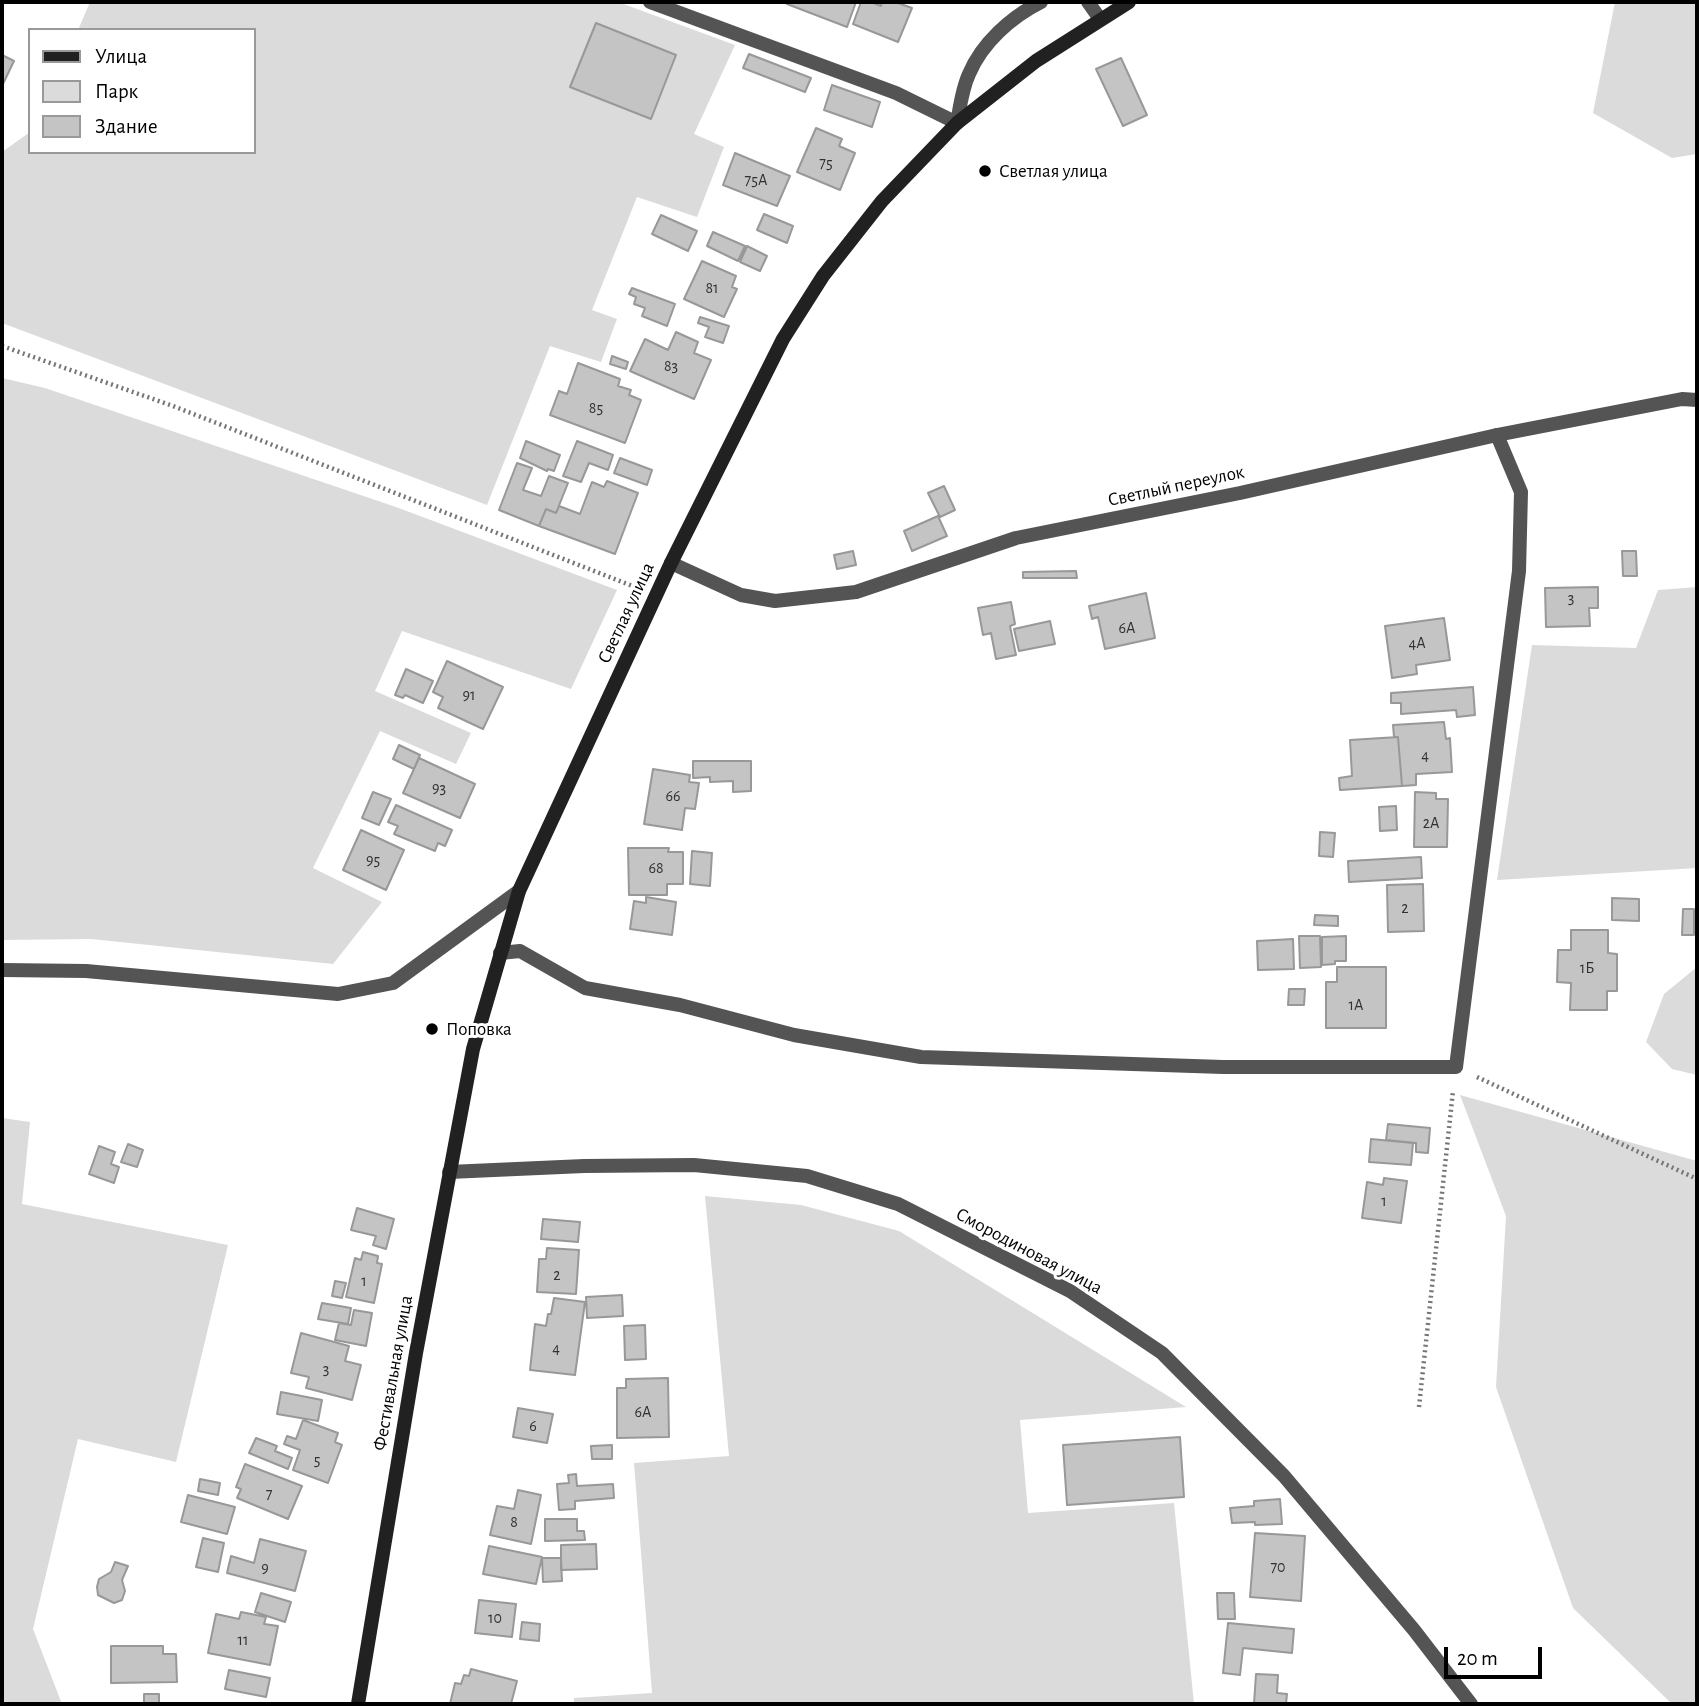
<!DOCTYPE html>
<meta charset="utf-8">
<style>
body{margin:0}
#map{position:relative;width:1699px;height:1706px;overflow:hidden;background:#fff;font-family:"Alegreya Sans",sans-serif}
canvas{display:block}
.frame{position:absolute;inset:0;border:4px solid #000;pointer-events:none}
.legend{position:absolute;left:28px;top:28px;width:228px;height:126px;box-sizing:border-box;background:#fff;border:2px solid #999;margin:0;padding:9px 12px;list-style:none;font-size:21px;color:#000}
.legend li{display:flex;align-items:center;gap:14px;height:35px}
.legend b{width:35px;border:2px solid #999}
.scale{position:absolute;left:1444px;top:1647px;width:98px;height:32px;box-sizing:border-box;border:4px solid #000;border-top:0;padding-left:9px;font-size:21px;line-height:24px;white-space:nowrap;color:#000;-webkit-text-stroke:5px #fff;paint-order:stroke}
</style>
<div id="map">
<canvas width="1699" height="1706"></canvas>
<div class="frame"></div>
<ul class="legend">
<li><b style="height:9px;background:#212121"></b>Улица</li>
<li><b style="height:19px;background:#dbdbdb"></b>Парк</li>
<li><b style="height:19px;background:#c4c4c4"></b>Здание</li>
</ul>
<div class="scale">20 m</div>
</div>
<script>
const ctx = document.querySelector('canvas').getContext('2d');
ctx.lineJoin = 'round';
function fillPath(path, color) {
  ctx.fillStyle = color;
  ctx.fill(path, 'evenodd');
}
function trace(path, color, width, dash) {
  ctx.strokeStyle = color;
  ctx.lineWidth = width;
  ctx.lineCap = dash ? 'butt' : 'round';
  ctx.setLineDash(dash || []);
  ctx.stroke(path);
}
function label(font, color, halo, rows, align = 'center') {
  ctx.font = font + ' "Alegreya Sans",sans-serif';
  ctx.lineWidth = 6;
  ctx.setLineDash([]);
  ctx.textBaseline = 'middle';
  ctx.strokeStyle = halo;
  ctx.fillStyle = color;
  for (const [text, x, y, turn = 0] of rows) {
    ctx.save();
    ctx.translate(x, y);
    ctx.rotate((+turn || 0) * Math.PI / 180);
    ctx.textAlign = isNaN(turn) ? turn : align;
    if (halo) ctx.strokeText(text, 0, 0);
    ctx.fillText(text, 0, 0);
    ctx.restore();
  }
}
const green = new Path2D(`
 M90 2H618L735 45 694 134 724 147 697 217 637 197 592 310 617 319 601 362 550 346 487 505 2 323V152L30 132V152H254V30H78Z
 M1615 2H1697V154L1672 158 1593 113Z
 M2 378 45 388 396 507 617 590 571 689 402 631 375 691 471 733 456 764 380 731 313 868 382 902 333 964 91 939 2 940Z
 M1697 587V868L1497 880 1532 645 1636 648 1658 590Z
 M1697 967V1075L1672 1069 1646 1042 1664 994Z
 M1460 1095 1697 1161V1704H1672L1573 1608 1496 1387 1506 1216Z
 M2 1118 30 1122 22 1204 228 1245 176 1462 78 1439 33 1629 62 1704H2Z
 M705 1196 801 1205 899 1231 1186 1407 1020 1420 1028 1513 1174 1503 1194 1704H574V1698L652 1693 634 1463 729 1456Z`);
const building = new Path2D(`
 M788 2H856L847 27 787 4Z
 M861 2H871L881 6 882 2H895L912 8 898 42 853 24Z
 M596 23 676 55 651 119 570 87Z
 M749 54 811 78 805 92 743 68Z
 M2 55 14 61 3 84H2Z
 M1121 58 1147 115 1123 126 1096 69Z
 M832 85 880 102 872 127 824 110Z
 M816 128 842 139 839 146 855 153 840 190 797 172Z
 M735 153 790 176 777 206 723 185Z
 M764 214 793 226 787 243 757 230Z
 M661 215 697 231 688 251 652 234Z
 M713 232 745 246 738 261 707 246Z
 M747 246 767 256 760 271 740 262Z
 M702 261 736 276 732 287 737 289 724 317 684 299Z
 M632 288 675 304 667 326 642 316 645 308 634 304 636 297 629 294Z
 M700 317 729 326 723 343 705 337 709 327 698 323Z
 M676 332 698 342 694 353 711 360 694 399 630 371 645 339 668 350Z
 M612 356 628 362 626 369 610 364Z
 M578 363 620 379 618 386 631 390 629 395 641 400 625 443 550 415 559 391 567 394Z
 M526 441 560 455 554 471 548 469 547 471 520 458Z
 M577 441 613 455 608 470 589 463 581 482 563 476Z
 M620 458 652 470 647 485 614 473Z
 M517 463 532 468 523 490 541 496 549 476 568 483 556 513 546 509 539 526 499 510Z
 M607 481 638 493 615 554 539 526 546 509 556 513 559 506 580 514 592 482 604 487Z
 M944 486 955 510 940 517 928 493Z
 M938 516 947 536 912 551 904 531Z
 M853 551 856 565 837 569 834 555Z
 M1622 551H1636L1637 576H1623Z
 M1076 571 1077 578H1023V572Z
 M1598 587V608H1589L1590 626 1546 627 1545 588Z
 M1146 593 1155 638 1105 649 1098 617 1092 619 1089 606Z
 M1011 602 1015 624 1010 626 1016 655 996 659 991 633 983 635 978 608Z
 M1444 618 1450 660 1416 665 1417 674 1392 678 1385 626Z
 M1050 621 1055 644 1019 651 1014 629Z
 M447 661 503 687 483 729 438 708 443 697 433 692Z
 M406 669 433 681 423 703 405 695 403 698 395 695Z
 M1473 687 1475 715 1457 717 1456 710 1401 714V703H1391V693Z
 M1444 722 1446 739 1450 738 1452 772 1416 774V785L1402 786 1398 737H1394L1393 725Z
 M1398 737 1402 786 1340 790 1339 778 1352 776 1350 740Z
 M399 745 420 755 414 769 393 759Z
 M419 758 475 784 460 818 403 793Z
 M693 761H751V791L733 792V781L710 782V777L693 778Z
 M653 769 690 775 689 782 699 783 695 809 685 808 682 830 644 824Z
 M373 792 391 799 379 825 362 818Z
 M1415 792 1436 793V799H1448L1447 847H1414Z
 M396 805 452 830 445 846 438 843 435 851 394 834 398 826 388 822Z
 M1396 806 1397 830 1380 831 1379 807Z
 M361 830 404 850 386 890 343 870Z
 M1320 832 1335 833 1333 857 1319 856Z
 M628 848H669L668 852H683V884H667V895H629Z
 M692 851 712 853 710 886 690 884Z
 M1421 857 1422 878 1349 882 1348 861Z
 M1423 884 1424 931 1388 932 1387 885Z
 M646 897 676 902 672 935 630 929 634 901 646 903Z
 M1612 898 1639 899V921L1612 920Z
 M1683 909H1694V935H1682Z
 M1315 915 1338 916V926L1314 925Z
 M1571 930H1608V953L1617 954V991H1607V1010H1570L1571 983 1557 982 1558 950H1571Z
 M1299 936H1320L1321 967 1300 968Z
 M1346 936V961H1335V964L1322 965V937Z
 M1293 939 1294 969 1258 970 1257 941Z
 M1337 967H1386V1028H1326V982H1337Z
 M1289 989H1305L1304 1005H1288Z
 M1388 1124 1430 1128 1428 1153 1416 1152V1143L1386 1140Z
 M1371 1139 1413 1143 1411 1165 1369 1162Z
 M128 1144 143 1150 137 1167 121 1162Z
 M99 1146 115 1152 111 1164 119 1167 114 1183 89 1174Z
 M1384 1178 1407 1181 1401 1223 1362 1218 1367 1182 1383 1185Z
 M357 1208 394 1219 386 1249 373 1245 376 1236 351 1230Z
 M543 1219 580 1222 578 1242 541 1239Z
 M547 1248 579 1250 576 1294 537 1292 539 1259H546Z
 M363 1252 378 1256 377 1263 382 1264 374 1303 346 1297 355 1258 361 1260Z
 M335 1281 346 1283 342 1298 332 1296Z
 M622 1295 623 1316 587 1318 586 1297Z
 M554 1298 585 1302 575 1375 530 1370 535 1324 546 1326 548 1314H551Z
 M322 1303 351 1308 348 1324 318 1319Z
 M354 1310 372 1313 366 1346 335 1340 339 1323 351 1325Z
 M645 1325 646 1359 625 1360 624 1326Z
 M301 1333 349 1346 345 1361 361 1365 352 1400 306 1388 309 1377 291 1373Z
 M668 1378 669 1437 617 1438V1388H626V1379Z
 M281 1392 322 1400 318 1421 277 1414Z
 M518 1408 553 1414 547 1443 513 1437Z
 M303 1420 338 1433 335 1442 342 1445 328 1483 293 1470 300 1450 284 1444 287 1436 296 1439Z
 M1180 1437 1184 1497 1067 1505 1063 1445Z
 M256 1438 277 1446 275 1451 292 1458 288 1469 249 1453Z
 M612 1445V1459H592L591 1446Z
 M245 1464 302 1486 288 1519 237 1498 241 1489 236 1487Z
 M576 1474 577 1486 613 1484 614 1498 575 1501V1509L559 1510 557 1484 569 1483 568 1475Z
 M200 1479 220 1483 218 1495 198 1491Z
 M518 1490 541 1495 531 1544 490 1535 497 1506 514 1509Z
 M188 1495 235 1507 227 1534 181 1522Z
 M1280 1499 1282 1524 1255 1525V1522L1232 1523 1230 1508 1254 1506V1501Z
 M545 1519H577V1531H584L585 1540 545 1541Z
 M1255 1533 1305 1536 1301 1601 1250 1597Z
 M203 1538 224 1543 218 1572 196 1567Z
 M260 1539 306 1551 295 1591 227 1573 231 1556 254 1563Z
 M596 1544 597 1569 561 1570V1545Z
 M489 1546 542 1557 536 1584 483 1574Z
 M542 1558H561L562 1581 543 1582Z
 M115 1562 128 1566 122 1580 125 1591 122 1600 114 1603 98 1595 97 1587 99 1579 111 1572Z
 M261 1593 291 1602 285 1622 255 1612Z
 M1217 1593H1234L1235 1619H1218Z
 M479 1600 516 1604 512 1637 475 1633Z
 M241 1612 266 1617 264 1624 278 1626 270 1665 208 1653 216 1614 239 1619Z
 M522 1622 540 1624 539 1641 520 1639Z
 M1228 1623 1294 1629 1292 1653 1243 1648 1240 1675 1223 1673Z
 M111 1646H163V1654H176L177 1682 111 1683Z
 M471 1669 517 1681 511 1704H450L455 1683 461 1684 464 1675 469 1676Z
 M229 1670 270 1678 266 1697 225 1689Z
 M1256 1674 1278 1675 1277 1693 1287 1694 1286 1704H1254Z
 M144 1694H159V1704H144Z`);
const path = new Path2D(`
 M2 346 173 406 635 587
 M1477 1077 1697 1179
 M1419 1407 1453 1091`);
const lane = new Path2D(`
 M957 123C960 107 962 89 969 74 982 43 1011 17 1041 2
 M500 953 520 951 585 988 680 1005 794 1035 921 1057 1223 1067H1456L1519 571 1521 492 1497 435`);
const street = new Path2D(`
 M650 2 896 93 957 123
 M1088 2 1100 19
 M671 563 741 595 775 601 856 592 1016 538 1240 493 1497 435 1682 399 1697 400
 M2 970 86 971 338 994 393 983 519 891
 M449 1172 584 1166 694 1165 807 1176 898 1204 1070 1291 1162 1353 1284 1476 1414 1630 1471 1704`);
const secondary = new Path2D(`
 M358 1704 416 1353 473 1049 519 891 671 563 783 339 823 276 882 201 957 123 1036 61 1129 2`);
const markers = [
 [985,171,7,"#000"],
 [432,1029,7,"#000"]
];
const numberNames = [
 ["75",826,163],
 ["75А",756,180],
 ["81",712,288],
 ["83",671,366],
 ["85",596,408],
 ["3",1571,598],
 ["6А",1127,628],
 ["4А",1417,643],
 ["91",469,695],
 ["4",1425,755],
 ["93",439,788],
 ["66",673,796],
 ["2А",1431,823],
 ["95",373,860],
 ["68",656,868],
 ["2",1405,908],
 ["1Б",1587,968],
 ["1А",1356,1005],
 ["1",1384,1201],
 ["2",557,1275],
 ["1",364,1281],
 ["4",556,1348],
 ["3",326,1369],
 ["6А",643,1412],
 ["6",533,1426],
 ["5",317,1460],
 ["7",269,1494],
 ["8",514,1522],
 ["70",1278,1567],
 ["9",265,1568],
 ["10",495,1618],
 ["11",243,1640]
];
const poiNames = [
 ["Светлая улица",999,171],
 ["Поповка",446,1029]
];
const streetNames = [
 ["Светлый переулок",1176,486,-12],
 ["Светлая улица",626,613,-65],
 ["Смородиновая улица",1029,1251,28],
 ["Фестивальная улица",393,1373,-80]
];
fillPath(green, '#dbdbdb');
fillPath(building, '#c4c4c4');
trace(building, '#989898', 2);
trace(path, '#767676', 4.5, [2, 3.5]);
trace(lane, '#545454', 14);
trace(street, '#545454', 14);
trace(secondary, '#212121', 14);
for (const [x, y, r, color] of markers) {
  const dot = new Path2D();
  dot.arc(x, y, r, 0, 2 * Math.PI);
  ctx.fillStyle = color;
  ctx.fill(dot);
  trace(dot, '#fff', 2.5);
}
label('16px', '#313131', null, numberNames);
label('19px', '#000', '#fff', poiNames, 'left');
label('19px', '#000', '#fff', streetNames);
</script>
